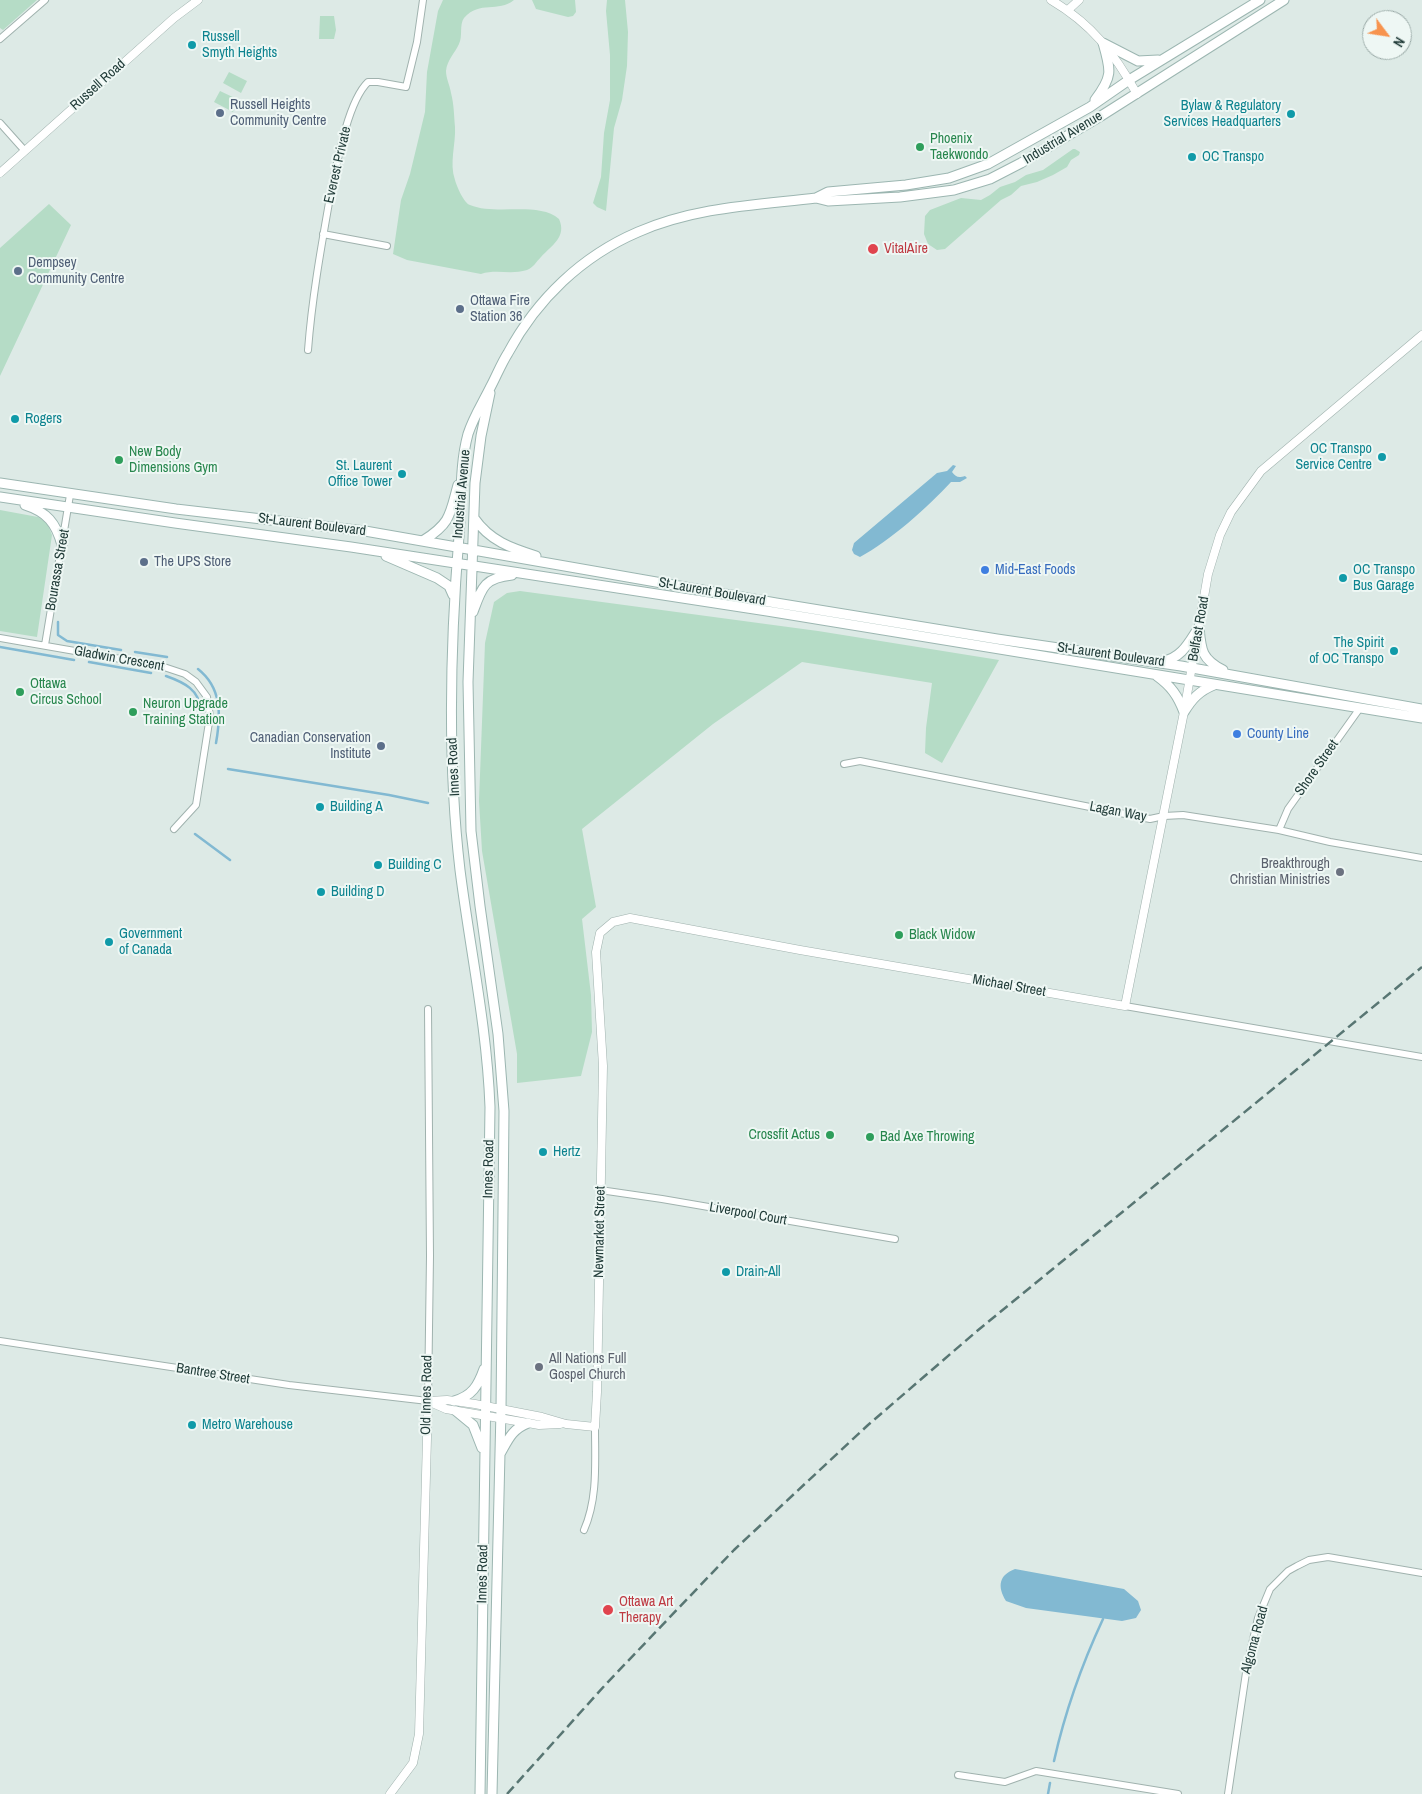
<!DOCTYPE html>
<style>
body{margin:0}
#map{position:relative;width:1422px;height:1794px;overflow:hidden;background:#ddeae6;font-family:"Archivo Narrow",sans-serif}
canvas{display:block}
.north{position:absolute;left:1362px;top:10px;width:50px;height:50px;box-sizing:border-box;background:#eef7f4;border:1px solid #9baba8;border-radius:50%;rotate:121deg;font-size:14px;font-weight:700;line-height:20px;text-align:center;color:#1f3a37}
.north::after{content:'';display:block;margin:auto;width:18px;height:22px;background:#f7934e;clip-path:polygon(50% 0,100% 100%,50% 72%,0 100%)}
</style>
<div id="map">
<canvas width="1422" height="1794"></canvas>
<div class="north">N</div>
</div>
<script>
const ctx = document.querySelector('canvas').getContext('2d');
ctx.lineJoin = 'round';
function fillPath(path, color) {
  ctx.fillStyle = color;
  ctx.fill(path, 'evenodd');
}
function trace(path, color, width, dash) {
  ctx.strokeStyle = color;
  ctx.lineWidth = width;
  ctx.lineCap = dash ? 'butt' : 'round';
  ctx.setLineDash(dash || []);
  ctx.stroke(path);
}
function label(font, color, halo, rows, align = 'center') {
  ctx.font = font + ' "Archivo Narrow",sans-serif';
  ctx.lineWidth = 4;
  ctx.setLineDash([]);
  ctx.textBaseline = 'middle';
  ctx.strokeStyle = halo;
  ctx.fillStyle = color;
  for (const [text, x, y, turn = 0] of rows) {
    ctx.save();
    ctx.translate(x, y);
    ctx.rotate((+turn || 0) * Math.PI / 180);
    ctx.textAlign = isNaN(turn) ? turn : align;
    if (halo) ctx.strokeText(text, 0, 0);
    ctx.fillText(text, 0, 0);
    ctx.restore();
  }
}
const green = new Path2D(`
 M0 0H37L3 30 0 28Z
 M443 0H514C498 13 480 0 464 18 459 25 463 36 459 44 455 53 447 60 446 71 446 78 450 86 451 93 454 104 454 116 455 127 456 144 449 163 455 180 457 187 464 203 470 205 496 216 538 201 559 219 567 237 552 245 541 257 536 262 533 268 527 270 511 275 496 269 481 274L407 260 393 254 401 200 410 174 425 112 427 72 438 11Z
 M532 0H575L576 12 573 16 568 17 536 9Z
 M607 0H625L628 32 627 66 622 100 614 128 606 211 597 207 593 203 601 177 604 133 610 100V55L606 11Z
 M320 16H334L336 30 334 39H319Z
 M229 72 247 81 241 93 223 83Z
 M220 91 239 100 233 112 214 102Z
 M1073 149H1075L1080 152 1079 155 1071 160 1067 167 1053 175 1037 182 1021 186 1011 195 1001 200 945 249 937 250 928 244 924 234 925 216 930 210 961 198 981 200 990 195 1000 187 1015 182 1026 175 1043 170Z
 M49 204 71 225 0 376V248Z
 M0 510 38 517 47 523 52 535 37 637 0 631Z
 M520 591 818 631 999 660 942 763 925 753 926 728 932 683 802 662 713 724 582 829 596 907 582 919 591 995 592 1032 581 1076 517 1083V1054L482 851 479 801 485 643 494 602 507 593Z`);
const water = new Path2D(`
 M953 465 956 466 952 472C956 477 958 478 965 476L967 478 960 482H951C928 507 890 541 860 557L854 554 852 550 854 543 937 473 947 471Z
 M1015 1569 1124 1589 1138 1601 1141 1610 1136 1618 1122 1621 1026 1608 1006 1601C997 1586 999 1575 1015 1569Z`);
const stream = new Path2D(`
 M58 622V635L67 641 121 650
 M0 647 74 660
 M135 652 167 657
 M89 662 151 673
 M198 669C222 688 221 715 216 743
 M166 676C183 682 201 690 200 711
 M228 769 389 795 428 803
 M195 834 230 860
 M1054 1761C1065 1712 1082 1664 1103 1619
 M1048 1794 1050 1783`);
const minor = new Path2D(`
 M0 39 45 0
 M0 123 25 151
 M323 234 387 246
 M308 350C312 298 321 248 330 197 336 168 347 102 368 82H378L406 87 417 42 423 0
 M0 638 161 666 185 674 196 682 207 697 210 716 196 805 174 829
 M45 645 70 495
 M844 764 860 761 1150 819 1164 816 1183 815 1279 830 1330 842 1422 858
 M1279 830 1288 809 1360 708
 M1125 1006 1422 1057
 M600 1190 662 1199 895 1239
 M0 1341 289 1385 428 1401 430 1256 428 1009
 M584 1530C598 1498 595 1462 595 1427
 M958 1775 1005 1782 1036 1771 1178 1794
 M1228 1794 1247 1666 1258 1618 1270 1589 1288 1571 1297 1566 1309 1560 1328 1557 1422 1573`);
const tertiary = new Path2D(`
 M1051 0C1092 24 1114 53 1137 94
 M1068 10 1079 0
 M0 173 174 18 198 0
 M428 1401 447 1400 475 1404 542 1417 566 1424 595 1427 597 1392 603 1066 596 952 600 933 613 922 630 918 800 950 1125 1006 1184 712 1208 574 1220 535 1231 512 1261 471 1422 335
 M430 1402 446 1409 528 1423 539 1425 560 1424
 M390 1794 413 1763 419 1734 428 1401`);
const secondary = new Path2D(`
 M1103 43 1138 61 1158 60
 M1095 100C1113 76 1111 71 1103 43
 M816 198 828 192 906 185 949 178 988 164 1090 107 1129 80 1260 0
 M490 393 481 436 475 483 468 682 471 831 480 906 498 1034 504 1111 501 1410 492 1794
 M0 483 176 509 365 531 776 603 997 639 1181 666 1422 709
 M0 497 175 523 351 547 767 611 1422 718
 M25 505C47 512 56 523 62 545
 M474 518C490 541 511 548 536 556
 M424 540C451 523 450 514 458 485
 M386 556 437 578 449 586 453 595
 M473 612C482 587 484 578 512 575
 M1199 627C1201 649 1201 659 1223 670
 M1163 661C1182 658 1189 642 1199 627
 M1157 676C1171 686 1178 696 1184 712
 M1184 712C1192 699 1199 691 1214 685
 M454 1401C472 1396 478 1386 484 1369
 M456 1411 473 1425 482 1448
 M500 1454C508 1440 512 1429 528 1423
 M480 1794 490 1107C487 1027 470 949 460 870 447 759 450 647 459 536 462 502 459 467 468 434 473 418 482 404 490 388 496 377 501 364 508 353 537 299 582 256 638 232 695 207 756 205 816 198L828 201 900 197 954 190 990 179 1021 163 1101 116 1284 0`);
const rail = new Path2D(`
 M507 1794 606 1684 734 1550 868 1425 977 1331 1422 967`);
const markers = [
 [192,45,5,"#0f9aa8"],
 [220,113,5,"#5c6f8a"],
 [1291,114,5,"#0f9aa8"],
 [920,147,5,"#2e9e5b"],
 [1192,157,5,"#0f9aa8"],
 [873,249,6,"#e0444e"],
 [18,271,5,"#5c6f8a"],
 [460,309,5,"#5c6f8a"],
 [15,419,5,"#0f9aa8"],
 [1382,457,5,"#0f9aa8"],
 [119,460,5,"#2e9e5b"],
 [402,474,5,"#0f9aa8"],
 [144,562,5,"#5c6f8a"],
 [985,570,5,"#3f7fe0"],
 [1343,578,5,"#0f9aa8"],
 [1394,651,5,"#0f9aa8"],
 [20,692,5,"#2e9e5b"],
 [133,712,5,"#2e9e5b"],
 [1237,734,5,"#3f7fe0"],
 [381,746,5,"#5c6f8a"],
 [320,807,5,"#0f9aa8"],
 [378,865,5,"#0f9aa8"],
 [1340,872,5,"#6b7280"],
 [321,892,5,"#0f9aa8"],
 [899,935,5,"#2e9e5b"],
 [109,942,5,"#0f9aa8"],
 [830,1135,5,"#2e9e5b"],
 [870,1137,5,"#2e9e5b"],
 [543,1152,5,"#0f9aa8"],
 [726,1272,5,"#0f9aa8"],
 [539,1367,5,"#6b7280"],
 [192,1425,5,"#0f9aa8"],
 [608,1610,6,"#e0444e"]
];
const cultureNames = [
 ["Russell",202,37],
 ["Smyth Heights",202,53],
 ["Bylaw & Regulatory",1281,106,"right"],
 ["Services Headquarters",1281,122,"right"],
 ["OC Transpo",1202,157],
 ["Rogers",25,419],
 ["OC Transpo",1372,449,"right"],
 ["Service Centre",1372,465,"right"],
 ["St. Laurent",392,466,"right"],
 ["Office Tower",392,482,"right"],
 ["OC Transpo",1353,570],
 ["Bus Garage",1353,586],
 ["The Spirit",1384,643,"right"],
 ["of OC Transpo",1384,659,"right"],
 ["Building A",330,807],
 ["Building C",388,865],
 ["Building D",331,892],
 ["Government",119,934],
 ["of Canada",119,950],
 ["Hertz",553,1152],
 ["Drain-All",736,1272],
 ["Metro Warehouse",202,1425]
];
const streetNames = [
 ["Russell Road",98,85,-42],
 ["Industrial Avenue",1063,138,-31],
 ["Everest Private",338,165,-77],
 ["Industrial Avenue",462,494,-85],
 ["St-Laurent Boulevard",312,525,7],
 ["Bourassa Street",58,570,-80],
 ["St-Laurent Boulevard",712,592,10],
 ["Belfast Road",1199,629,-80],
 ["St-Laurent Boulevard",1111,655,8],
 ["Gladwin Crescent",119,659,10],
 ["Innes Road",454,767,-93],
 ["Shore Street",1317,768,-55],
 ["Lagan Way",1118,812,11],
 ["Michael Street",1009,986,10],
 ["Innes Road",489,1169,-89],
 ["Liverpool Court",748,1214,10],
 ["Newmarket Street",600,1232,-89],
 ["Bantree Street",213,1374,9],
 ["Old Innes Road",427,1395,-89],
 ["Innes Road",483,1574,-89],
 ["Algoma Road",1255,1640,-75]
];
const serviceNames = [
 ["Russell Heights",230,105],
 ["Community Centre",230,121],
 ["Dempsey",28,263],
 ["Community Centre",28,279],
 ["Ottawa Fire",470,301],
 ["Station 36",470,317],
 ["The UPS Store",154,562],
 ["Canadian Conservation",371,738,"right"],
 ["Institute",371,754,"right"]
];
const leisureNames = [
 ["Phoenix",930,139],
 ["Taekwondo",930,155],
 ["New Body",129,452],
 ["Dimensions Gym",129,468],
 ["Ottawa",30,684],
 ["Circus School",30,700],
 ["Neuron Upgrade",143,704],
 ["Training Station",143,720],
 ["Black Widow",909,935],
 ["Crossfit Actus",820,1135,"right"],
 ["Bad Axe Throwing",880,1137]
];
const healthNames = [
 ["VitalAire",884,249],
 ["Ottawa Art",619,1602],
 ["Therapy",619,1618]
];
const shopNames = [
 ["Mid-East Foods",995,570],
 ["County Line",1247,734]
];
const worshipNames = [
 ["Breakthrough",1330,864],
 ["Christian Ministries",1330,880],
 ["All Nations Full",549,1359,"left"],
 ["Gospel Church",549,1375,"left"]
];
fillPath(green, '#b5dcc6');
fillPath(water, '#82b9d2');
trace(stream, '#82b9d2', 2.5);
trace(minor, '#a0b2ae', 8);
trace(tertiary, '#a0b2ae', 9);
trace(secondary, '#9cb6b1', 11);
trace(minor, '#fff', 6);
trace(tertiary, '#fff', 8);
trace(secondary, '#fff', 9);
trace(rail, '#587673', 2.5, [10, 5]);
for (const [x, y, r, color] of markers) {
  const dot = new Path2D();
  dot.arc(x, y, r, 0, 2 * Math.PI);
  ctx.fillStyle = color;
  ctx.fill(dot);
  trace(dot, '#eef7f4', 2);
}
label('14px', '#0d838f', '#eef7f4', cultureNames, 'left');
label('14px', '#1f3a37', '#eef7f4', streetNames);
label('14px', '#4e5e75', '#eef7f4', serviceNames, 'left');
label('14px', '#27864d', '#eef7f4', leisureNames, 'left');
label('14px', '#be3a42', '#eef7f4', healthNames, 'left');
label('14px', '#366cbe', '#eef7f4', shopNames, 'left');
label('14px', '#5b616d', '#eef7f4', worshipNames, 'right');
</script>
